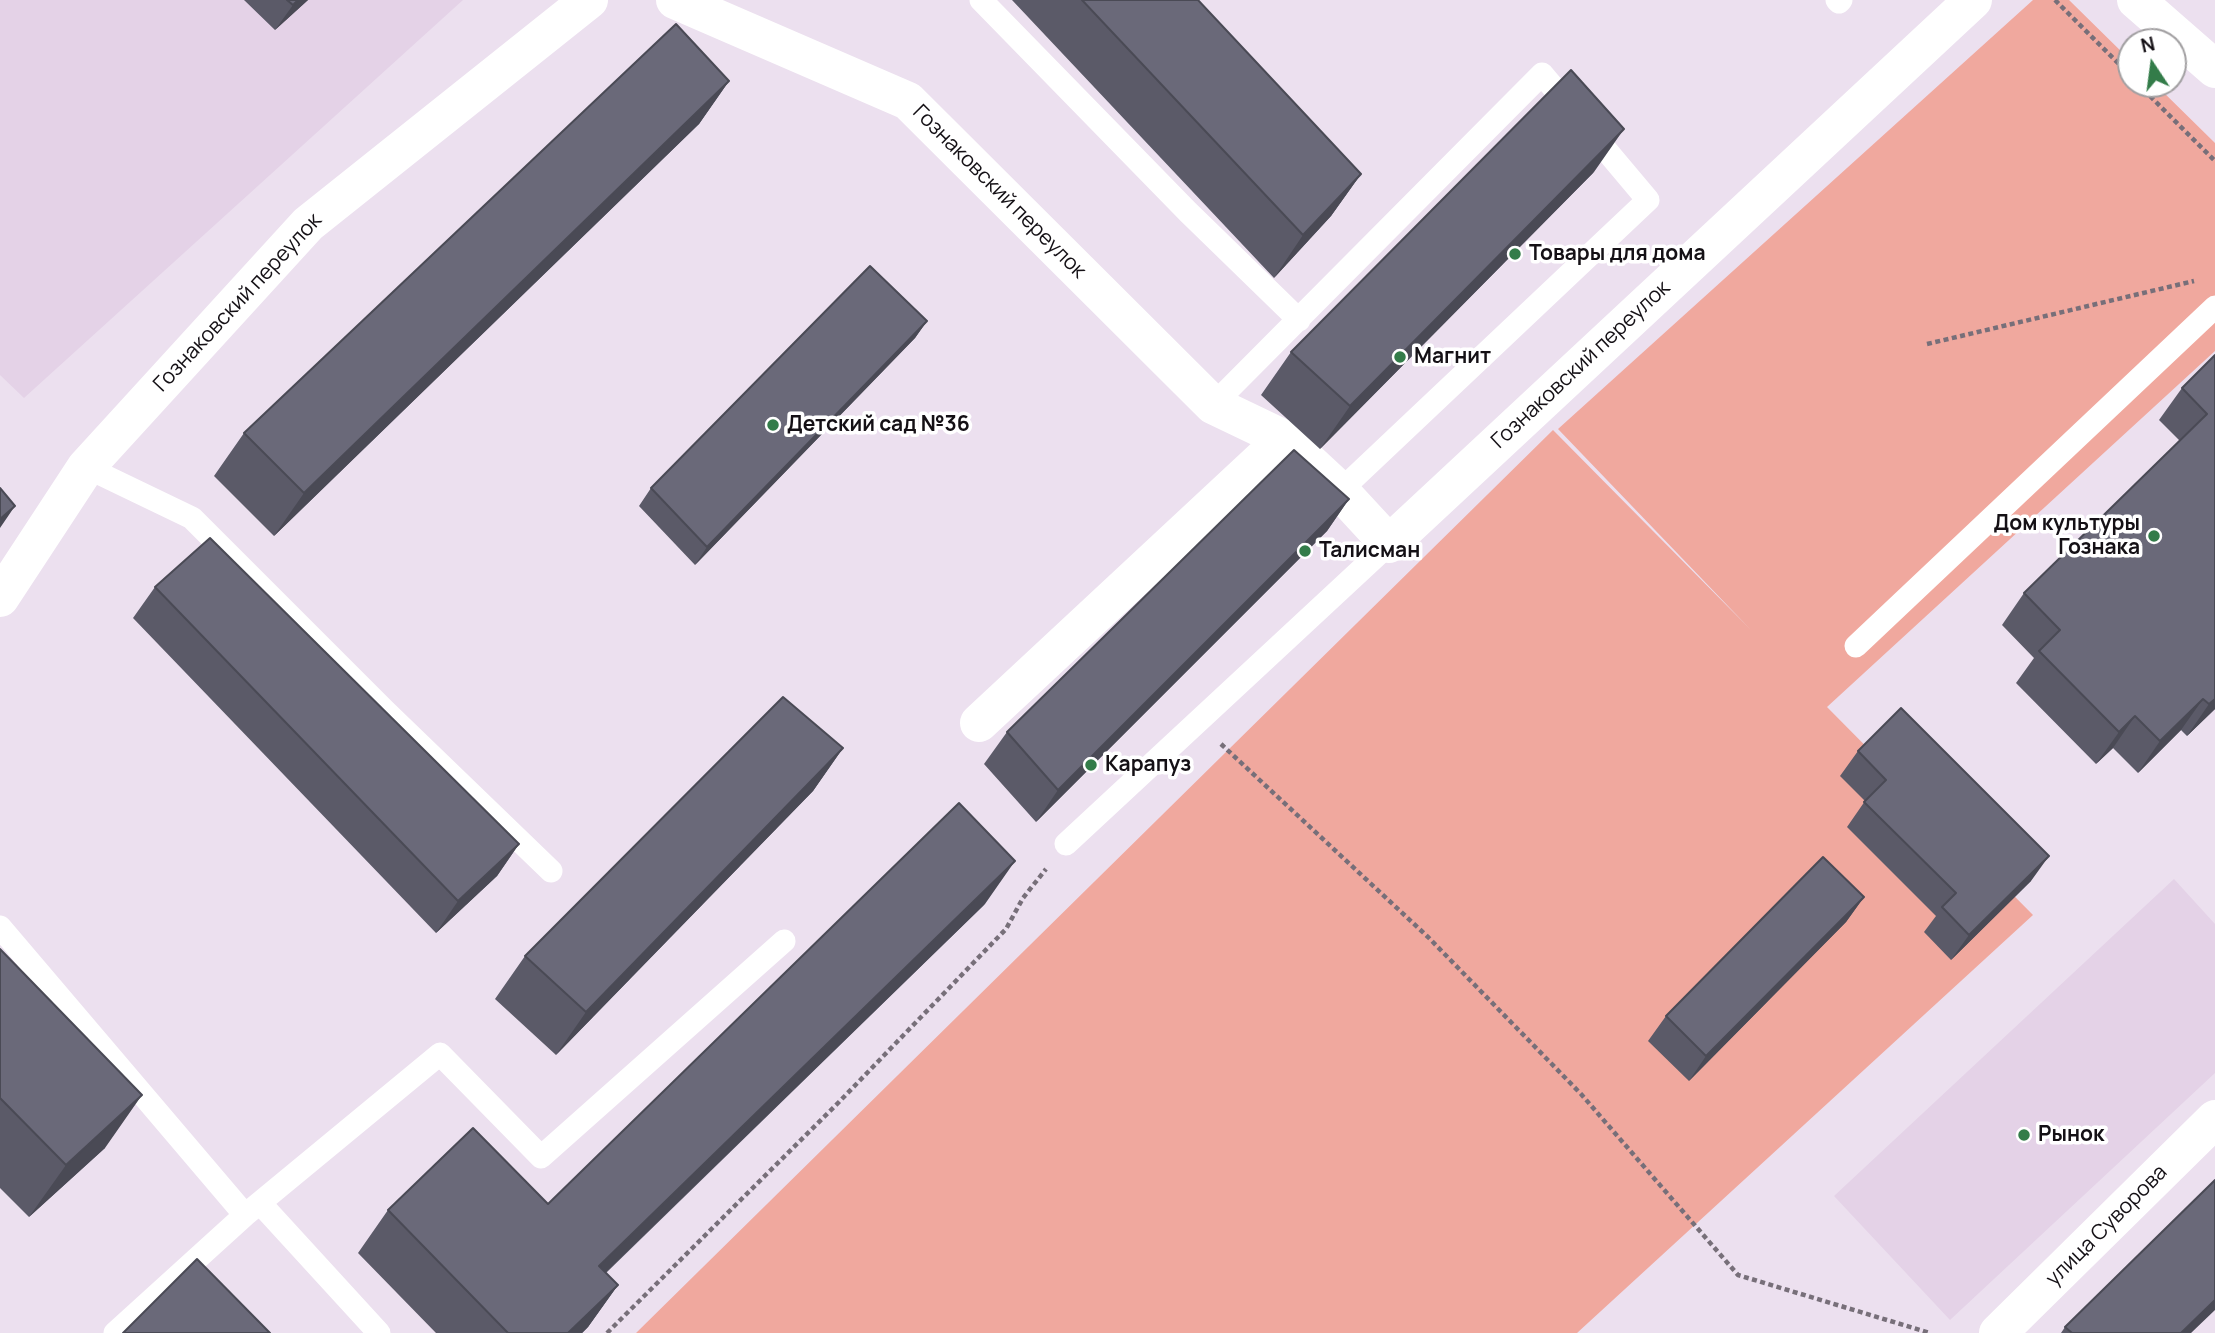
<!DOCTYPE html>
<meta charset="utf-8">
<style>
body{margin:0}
#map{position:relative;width:2215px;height:1333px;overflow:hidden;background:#ece0ef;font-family:Manrope,sans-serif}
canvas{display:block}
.north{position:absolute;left:2117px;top:28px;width:70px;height:70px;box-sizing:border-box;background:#fff;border:2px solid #a19fa1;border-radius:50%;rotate:347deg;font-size:19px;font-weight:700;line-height:28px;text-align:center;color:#141015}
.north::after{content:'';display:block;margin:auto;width:24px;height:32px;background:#337c49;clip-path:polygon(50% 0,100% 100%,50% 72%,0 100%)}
</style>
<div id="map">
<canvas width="2215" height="1333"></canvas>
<div class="north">N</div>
</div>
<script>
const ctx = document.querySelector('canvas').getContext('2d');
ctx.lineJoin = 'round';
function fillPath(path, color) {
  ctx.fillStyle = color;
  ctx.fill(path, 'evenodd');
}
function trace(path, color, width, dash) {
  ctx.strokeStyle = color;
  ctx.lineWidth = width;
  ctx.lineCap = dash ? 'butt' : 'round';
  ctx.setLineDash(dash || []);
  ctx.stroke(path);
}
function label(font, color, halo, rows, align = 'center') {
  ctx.font = font + ' Manrope,sans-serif';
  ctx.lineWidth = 7;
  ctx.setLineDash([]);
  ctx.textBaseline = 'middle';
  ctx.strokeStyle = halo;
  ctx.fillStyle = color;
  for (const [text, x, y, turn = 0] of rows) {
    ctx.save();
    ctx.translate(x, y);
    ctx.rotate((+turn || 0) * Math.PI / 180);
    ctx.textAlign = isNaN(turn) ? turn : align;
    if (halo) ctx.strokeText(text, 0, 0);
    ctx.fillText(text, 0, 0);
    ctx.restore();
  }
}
const built = new Path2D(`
 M0 0H463L24 398 0 375Z
 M2174 879 2215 924V1073L1950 1320 1834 1196Z`);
const green = new Path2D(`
 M2033 0H2069L2131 61V84H2155L2215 143V351L1827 707 2033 915 1577 1333H636L1553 430 1751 630 1558 429Z`);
const path = new Path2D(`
 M2055 0 2131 76
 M2138 84 2215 161
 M1927 344 2194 281
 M1221 744 1428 937 1581 1094 1738 1275 1930 1333
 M607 1333 839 1102 1006 929 1023 898 1046 869`);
const service = new Path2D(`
 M981 0 1188 212 1299 320
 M1837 0 1839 2 1841 0
 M1213 405 1542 74 1648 200 1340 491
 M86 467 192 518 384 710 551 871
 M1856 646 2215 307
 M1066 844 1389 544
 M0 927 245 1215
 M260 1203 379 1333
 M115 1333 245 1215 440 1054 541 1157 784 941`);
const minor = new Path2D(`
 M675 0 908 101 1213 405 1284 439 1340 491 1389 544 1973 0
 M0 598 86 467 308 224 589 0
 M979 723 1284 439
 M1998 1333 2215 1119`);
const tertiary = new Path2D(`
 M2136 0 2215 69`);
const wall = new Path2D(`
 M244 0H308L275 30Z
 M1012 0H1198L1361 174 1331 216 1274 278Z
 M729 81 699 124 274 536 214 476 244 433Z
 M1594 172 1320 449 1261 395 1291 352Z
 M927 321 915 338 695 565 639 506 651 488Z
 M2215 355V709L2187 736 2181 730 2138 773 2113 748 2096 764 2016 683 2034 658 2002 625 2024 593 2180 441 2159 420 2182 388Z
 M1349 499 1327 531 1036 822 984 764 1007 732Z
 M155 587 519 844 497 876 436 933 133 618Z
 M843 748 813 791 556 1055 495 999 525 956Z
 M1858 751 2031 881 1951 960 1924 932 1936 916 1847 827 1865 801 1840 776Z
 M1864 897 1846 922 1689 1081 1648 1041 1666 1016Z
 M985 904 606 1273 618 1285 588 1327 582 1333H436L358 1253 388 1210 548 1204Z
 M0 949 105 1148 29 1217 0 1188Z
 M2065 1327 2191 1333H2061Z`);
const shadedWall = new Path2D(`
 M298 0H308L275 30 293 5Z
 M729 81 699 124 274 536 304 493Z
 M1624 129 1594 172 1320 449 1350 406Z
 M1361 174 1331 216 1274 278 1303 235Z
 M927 321 915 338 695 565 707 547Z
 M1349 499 1327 531 1036 822 1058 790Z
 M15 506 0 528V519Z
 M2203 699 2181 730 2138 773 2160 741Z
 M2215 699V709L2187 736 2209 704Z
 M2135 716 2113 748 2096 764 2119 732Z
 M843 748 813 791 556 1055 586 1012Z
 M519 844 497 876 436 933 458 901Z
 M2049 856 2031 881 1951 960 1969 935Z
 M1015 861 985 904 569 1308 599 1266Z
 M1864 897 1846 922 1689 1081 1706 1056Z
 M142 1095 105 1148 29 1217 66 1165Z
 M618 1285 588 1327 582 1333H568Z
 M2215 1300V1310L2191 1333H2181Z`);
const building = new Path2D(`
 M287 0H298L293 5Z
 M1082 0H1198L1361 174 1303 235Z
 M676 24 729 81 304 493 244 433Z
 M1571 70 1624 129 1350 406 1291 352Z
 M870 266 927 321 707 547 651 488Z
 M2215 355V699L2209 704 2203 699 2160 741 2135 716 2119 732 2039 651 2060 630 2024 593 2207 414 2182 388Z
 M1294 450 1349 499 1058 790 1007 732Z
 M0 488 15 506 0 519Z
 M210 538 519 844 458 901 155 587Z
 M783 697 843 748 586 1012 525 956Z
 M1901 708 2049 856 1969 935 1942 907 1956 893 1864 802 1886 780 1858 751Z
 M959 803 1015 861 599 1266 618 1285 568 1333H508L388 1210 473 1128 548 1204Z
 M1823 857 1864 897 1706 1056 1666 1016Z
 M0 949 142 1095 66 1165 0 1098Z
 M2215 1180V1300L2181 1333H2072L2065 1327Z
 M197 1259 270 1333H123Z`);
const markers = [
 [1515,254,7,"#337c49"],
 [1400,357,7,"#337c49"],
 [773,425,7,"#337c49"],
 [2154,536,7,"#337c49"],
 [1305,551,7,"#337c49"],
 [1091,765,7,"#337c49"],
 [2024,1135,7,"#337c49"]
];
const streetNames = [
 ["Гознаковский переулок",999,192,45],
 ["Гознаковский переулок",238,303,-47],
 ["Гознаковский переулок",1581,365,-43],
 ["улица Суворова",2107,1226,-45]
];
const poiNames = [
 ["Товары для дома",1529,254],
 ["Магнит",1414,357],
 ["Детский сад №36",787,425],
 ["Дом культуры",2140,524,"right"],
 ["Гознака",2140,548,"right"],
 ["Талисман",1319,551],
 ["Карапуз",1105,765],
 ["Рынок",2038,1135]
];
fillPath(built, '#e4d2e7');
fillPath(green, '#f0a89e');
trace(path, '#776f79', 4.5, [5, 3.5]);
trace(service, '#fff', 23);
trace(minor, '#fff', 38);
trace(tertiary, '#fff', 38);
fillPath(wall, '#5b5a68');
fillPath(shadedWall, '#4a4a55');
fillPath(building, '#6a6979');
trace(building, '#4a4a55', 2);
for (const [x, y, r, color] of markers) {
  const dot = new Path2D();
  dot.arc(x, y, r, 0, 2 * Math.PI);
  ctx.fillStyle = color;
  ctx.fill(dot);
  trace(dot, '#fff', 2.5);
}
label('21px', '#141015', '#fff', streetNames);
label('bold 21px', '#141015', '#fff', poiNames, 'left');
</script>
